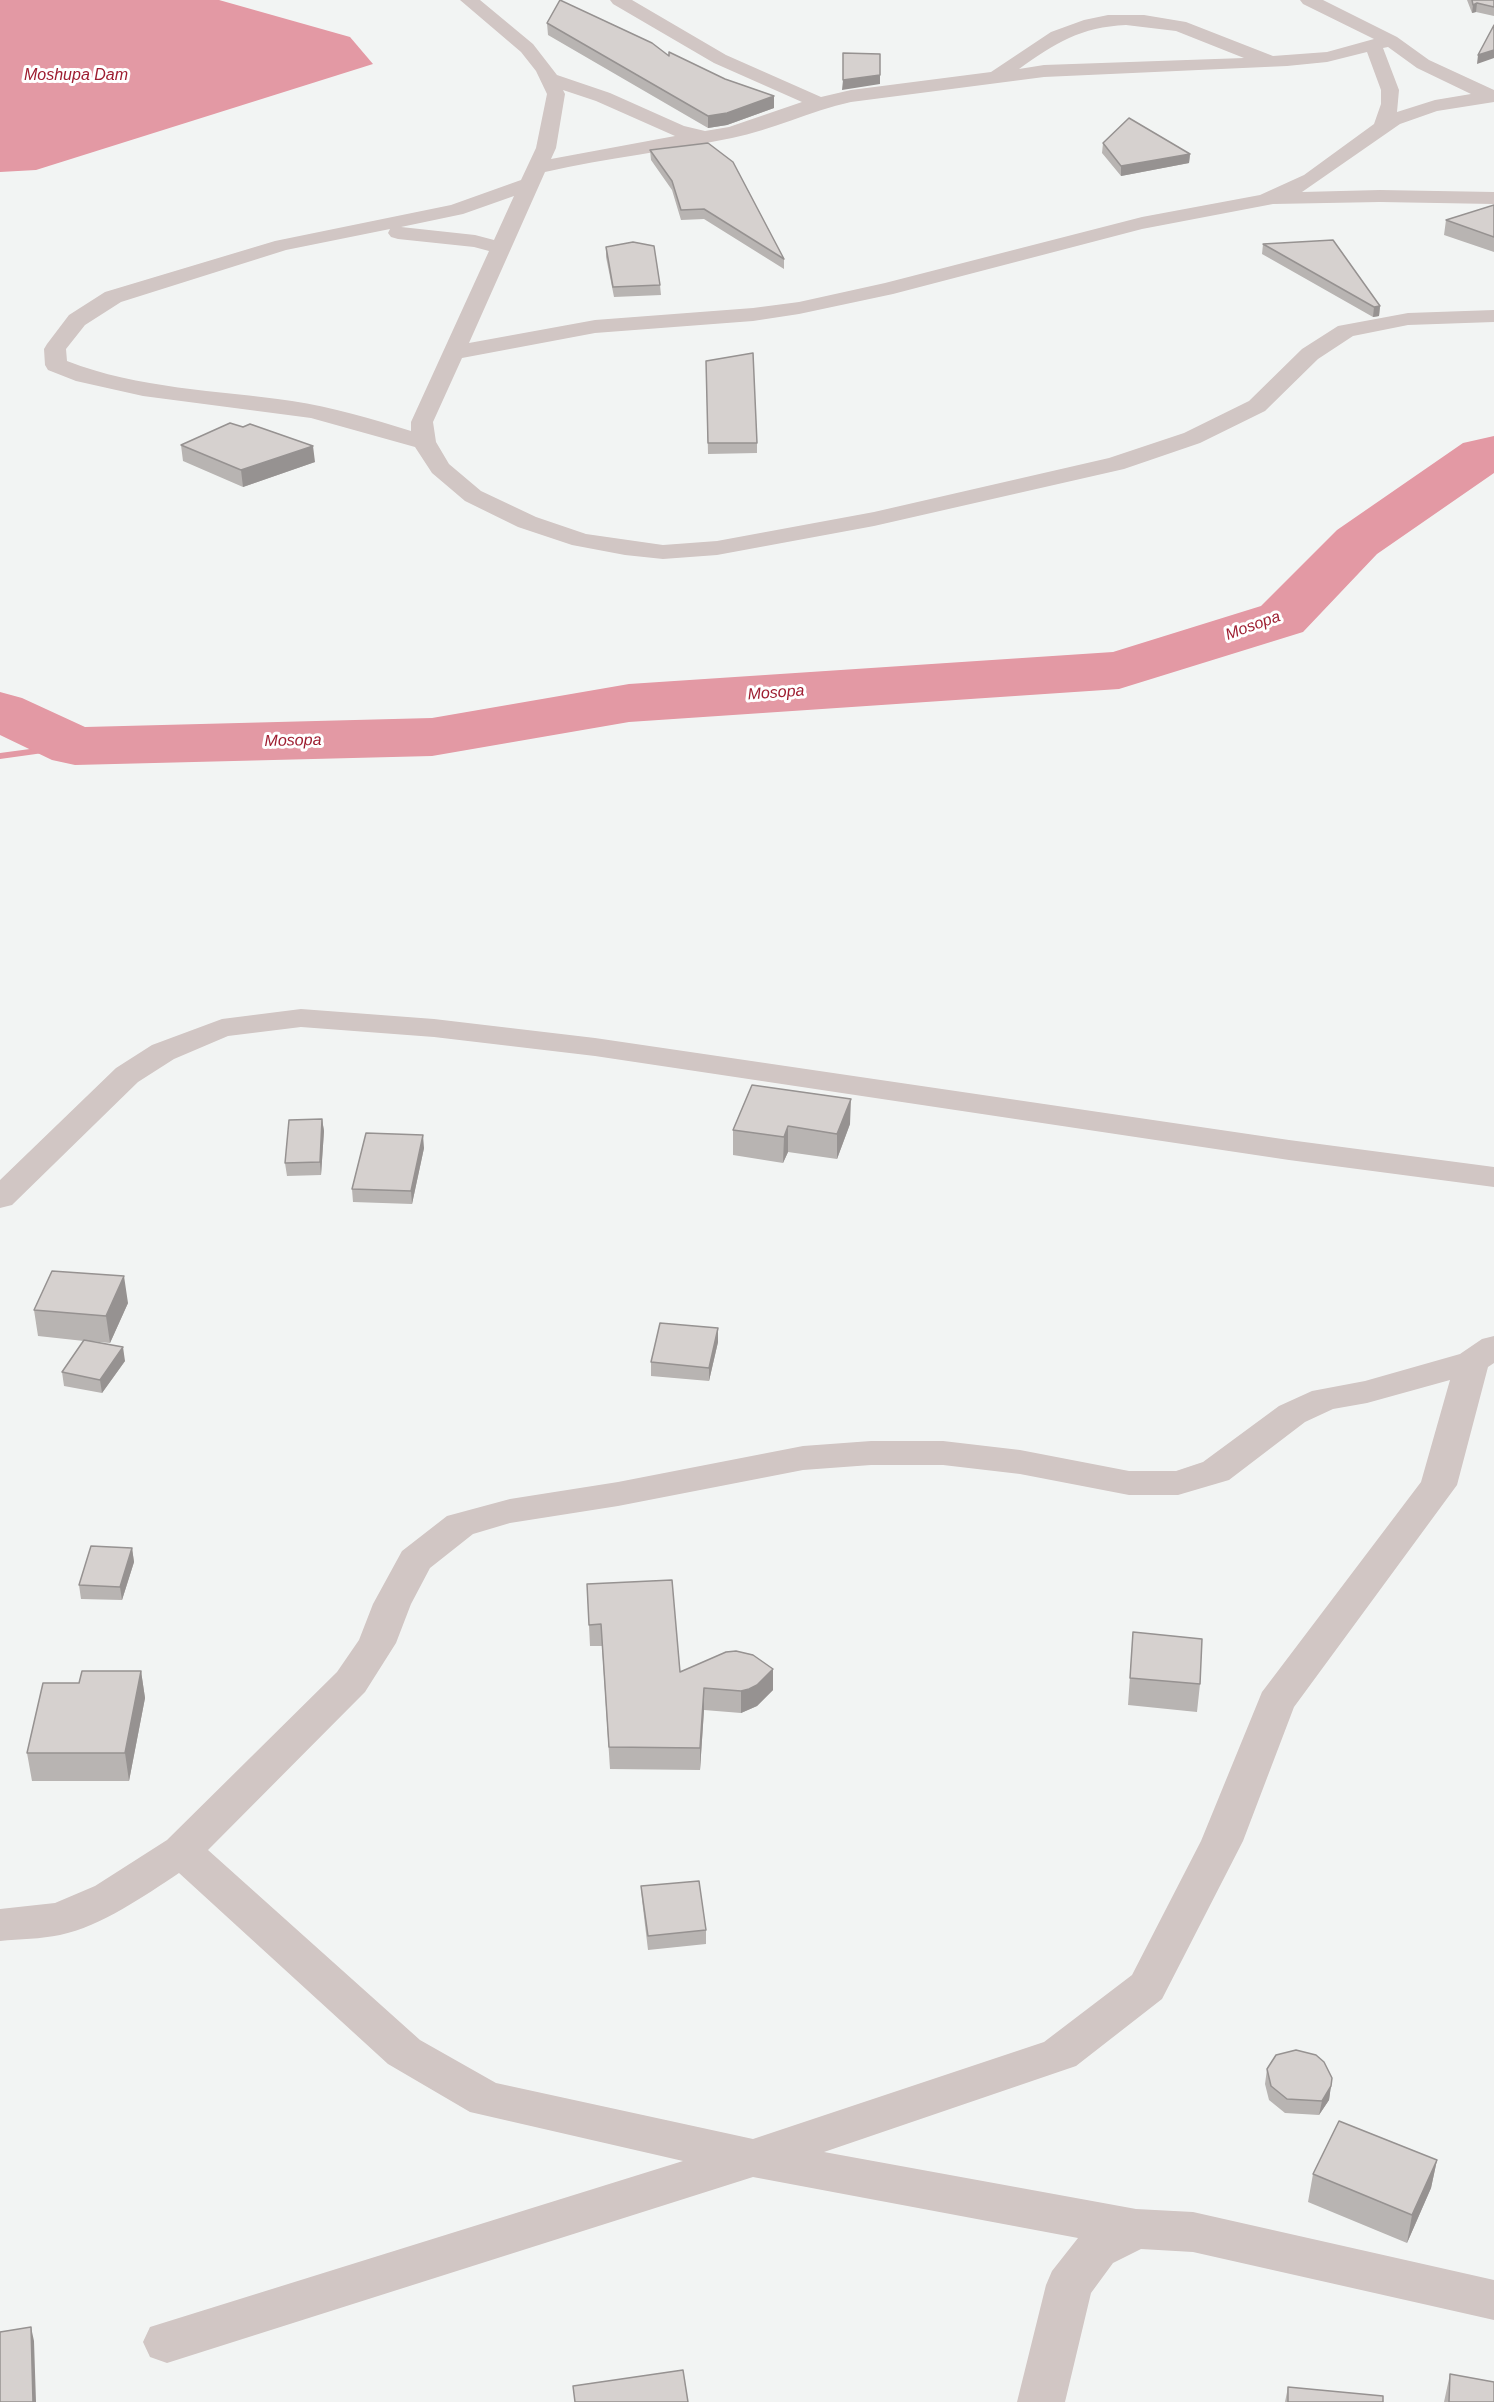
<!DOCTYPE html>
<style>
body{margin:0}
canvas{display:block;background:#f2f4f3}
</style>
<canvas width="1494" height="2402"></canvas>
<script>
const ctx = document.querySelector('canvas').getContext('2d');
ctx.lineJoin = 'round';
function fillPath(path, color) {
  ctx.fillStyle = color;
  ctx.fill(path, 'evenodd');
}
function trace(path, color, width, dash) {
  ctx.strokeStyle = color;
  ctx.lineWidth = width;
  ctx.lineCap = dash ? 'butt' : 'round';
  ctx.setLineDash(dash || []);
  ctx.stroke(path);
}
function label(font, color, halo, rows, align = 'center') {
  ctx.font = font + ' Arial,sans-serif';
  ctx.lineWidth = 6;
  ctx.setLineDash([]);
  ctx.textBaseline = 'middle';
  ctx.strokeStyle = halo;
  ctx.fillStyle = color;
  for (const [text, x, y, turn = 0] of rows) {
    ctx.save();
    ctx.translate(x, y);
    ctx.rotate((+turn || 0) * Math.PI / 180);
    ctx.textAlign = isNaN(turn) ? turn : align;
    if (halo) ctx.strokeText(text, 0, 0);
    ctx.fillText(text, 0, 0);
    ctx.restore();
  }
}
const water = new Path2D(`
 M0 0H219L350 37 373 64 36 170 0 172Z`);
const stream = new Path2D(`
 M75 743 79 744V748L0 759V753Z`);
const river = new Path2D(`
 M1494 436V473L1377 554 1303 632 1119 689 629 722 432 756 75 765 52 760 0 735V692L22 698 85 727 432 718 629 684 1113 652 1261 606 1337 530 1463 443Z`);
const minor = new Path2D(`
 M460 0H480L533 44 557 75 610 93 684 126 705 131 729 127 802 102 714 63 613 4 610 0H632L726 55 821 97 851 90 991 72 1051 32 1084 20 1108 15H1144L1186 22 1273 56 1327 52 1374 39 1303 4 1300 0H1323L1397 37 1429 60 1494 90V102L1437 111 1400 124 1302 192 1380 190 1494 192V204L1380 202 1273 204 1142 229 893 294 799 314 753 321 595 333 462 358 433 422 436 442 449 464 481 491 536 517 586 534 663 545 717 541 874 512 1109 458 1184 433 1249 401 1302 349 1338 326 1408 313 1494 310V322L1408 325 1353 336 1318 359 1265 411 1200 443 1124 469 874 526 717 555 663 559 625 555 572 545 518 527 465 501 432 473 415 447 311 418 143 396 76 381 48 370 45 365 44 349 47 344 69 315 105 292 275 241 451 205 521 180 536 148 547 94 536 71 521 52ZM1126 25 1176 31 1244 58 1044 65 1019 69C1055 43 1081 27 1126 25ZM1388 47 1417 68 1471 94 1435 100 1397 112 1399 90 1383 48ZM1367 52 1381 90V104L1374 124 1304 175 1260 195 1142 217 885 283 799 302 753 308 595 320 469 343 545 172C607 158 670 151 732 138 772 130 810 111 851 102L1044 77 1287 66 1327 62ZM563 90 596 101 675 136 551 159 556 148 565 94ZM514 196 494 240 475 235 401 227 463 214ZM390 229 388 233 391 237 398 239 474 247 489 251 411 422V431C372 419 332 407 292 401 216 390 139 389 67 361L66 349 85 325 121 302 286 250Z
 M301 1009 434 1019 595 1038 1289 1140 1494 1167V1187L1289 1160 595 1056 434 1037 301 1027 228 1036 174 1059 138 1082 12 1205 0 1208V1180L116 1068 152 1045 222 1019Z
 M1494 1336V1363L1488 1367 1457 1485 1294 1707 1243 1841 1162 1999 1076 2066 824 2152 1136 2209 1193 2212 1494 2280V2320L1193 2252 1141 2249 1113 2263 1091 2293 1065 2402H1017L1046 2285 1052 2271 1078 2238 753 2177 167 2363 150 2357 143 2342 150 2327 683 2161 470 2112 388 2064 179 1873C144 1896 102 1926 60 1935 41 1939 20 1939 0 1941V1909L55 1903 95 1886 167 1840 337 1672 359 1640 373 1604 402 1551 447 1516 510 1499 618 1482 803 1446 871 1441H943L1020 1450 1129 1471H1176L1203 1462 1279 1406 1312 1391 1365 1381 1460 1354 1482 1339ZM1450 1380 1421 1482 1262 1692 1201 1841 1132 1975 1044 2042 753 2139 496 2083 420 2040 208 1850 365 1692 396 1643 411 1604 430 1568 473 1534 510 1523 618 1506 803 1470 871 1465H943L1020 1474 1129 1495H1178L1229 1480 1305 1422 1333 1409 1367 1403Z`);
const wall = new Path2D(`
 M1467 0H1494V16L1476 12 1472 13Z
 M547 23 669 56 725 79 774 96V108L727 125 708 128 548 35Z
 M1103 143 1190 154 1189 163 1121 176 1102 153Z
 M650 150 784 259V269L704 219 681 220 672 190 651 160Z
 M1494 205V252L1444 235 1446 220Z
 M1263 244 1380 306 1379 316 1373 317 1262 254Z
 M606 247 660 285 661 295 614 297 606 257Z
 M706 361 757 443V453L708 454Z
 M181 445 315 462 243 487 183 461Z
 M752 1085 850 1124 837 1159 788 1152 783 1163 733 1155V1130Z
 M322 1119 324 1131 321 1175 287 1176 285 1163Z
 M424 1148 412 1204 353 1202 352 1189Z
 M128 1303 110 1343 89 1341 125 1361 102 1393 64 1386 62 1372 84 1341 38 1336 34 1310Z
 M718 1328V1342L709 1381 651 1376V1362Z
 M132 1548 134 1562 122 1600 81 1599 79 1585Z
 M587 1584 680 1672 773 1669V1690L757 1706 741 1713 704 1710 700 1770 610 1769 602 1646H590Z
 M1133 1632 1200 1684 1197 1712 1128 1705Z
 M141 1671 145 1698 129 1781H32L27 1753 79 1683Z
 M641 1886 706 1930V1944L648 1950 642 1900Z
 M1267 2069 1332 2078 1329 2100 1319 2115 1285 2113 1269 2100 1265 2084Z
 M1437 2160 1431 2188 1407 2243 1308 2202 1313 2174Z
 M1450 2374 1494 2402H1444Z
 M1288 2387 1383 2402H1285Z`);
const shadedWall = new Path2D(`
 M1477 3 1476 12 1472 13 1473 5Z
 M1494 50V58L1477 64 1478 55Z
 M880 75V84L842 90 843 80Z
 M774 96V108L727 125 708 128V116Z
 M1190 154 1189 163 1121 176V166Z
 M1380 306 1379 316 1373 317 1374 307Z
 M313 446 315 462 243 487 241 470Z
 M851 1099 850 1124 837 1159V1134Z
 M322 1119 324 1131 321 1175 320 1162Z
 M788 1126V1152L783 1163 784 1137Z
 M423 1135 424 1148 412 1204 411 1191Z
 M124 1276 128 1303 110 1343 106 1316Z
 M718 1328V1342L709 1381V1368Z
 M123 1347 125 1361 102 1393 100 1380Z
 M132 1548 134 1562 122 1600 120 1587Z
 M773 1669V1690L757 1706 741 1713V1691Z
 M141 1671 145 1698 129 1781 125 1753Z
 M704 1688V1710L700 1770V1748Z
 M1331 2086 1329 2100 1319 2115 1322 2101Z
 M1437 2160 1431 2188 1407 2243 1412 2215Z
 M31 2327 34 2341 36 2402H33Z`);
const building = new Path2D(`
 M560 0 652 43 669 56V52L725 79 774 96 727 113 708 116 547 23Z
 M1472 0H1494V7L1477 3 1473 5Z
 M1494 25V50L1478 55Z
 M843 53 880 54V75L843 80Z
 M1129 118 1190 154 1121 166 1103 143Z
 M708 143 733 162 784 259 704 209 681 210 672 181 650 150Z
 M1494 205V237L1446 220Z
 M1333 240 1380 306 1374 307 1263 244Z
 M633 242 654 246 660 285 613 287 606 247Z
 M753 353 757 443H708L706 361Z
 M230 423 243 427 250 424 313 446 241 470 181 445Z
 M752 1085 851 1099 837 1134 788 1126 784 1137 733 1130Z
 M322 1119 320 1162 285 1163 289 1120Z
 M366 1133 423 1135 411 1191 352 1189Z
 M52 1271 124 1276 106 1316 34 1310Z
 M660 1323 718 1328 709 1368 651 1362Z
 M84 1340 123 1347 100 1380 62 1372Z
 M91 1546 132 1548 120 1587 79 1585Z
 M672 1580 680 1672 726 1652 736 1651 753 1655 773 1669 757 1685 749 1689 741 1691 704 1688 700 1748 609 1747 601 1624 589 1625 587 1584Z
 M1133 1632 1202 1639 1200 1684 1130 1678Z
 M82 1671H141L125 1753H27L43 1683H79Z
 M699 1881 706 1930 648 1936 641 1886Z
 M1296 2050 1316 2055 1324 2062 1332 2078 1331 2086 1322 2101 1287 2099 1271 2086 1267 2069 1276 2055Z
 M1339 2121 1437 2160 1412 2215 1313 2174Z
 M31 2327 33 2402H0V2332Z
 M683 2370 688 2402H575L573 2386Z
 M1450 2374 1494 2382V2402H1449Z
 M1288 2387 1383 2396V2402H1288Z`);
const farWaternames = [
 ["Moshupa Dam",76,76],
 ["Mosopa",1253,626,-20],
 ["Mosopa",776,693,-4],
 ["Mosopa",293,741,-1]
];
fillPath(water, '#e399a4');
fillPath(stream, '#e399a4');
fillPath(river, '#e399a4');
fillPath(minor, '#d1c6c4');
fillPath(wall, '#b8b4b2');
fillPath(shadedWall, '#969291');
fillPath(building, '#d6d1cf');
trace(building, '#969291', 1.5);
label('italic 16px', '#9e1e31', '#fff', farWaternames);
</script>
